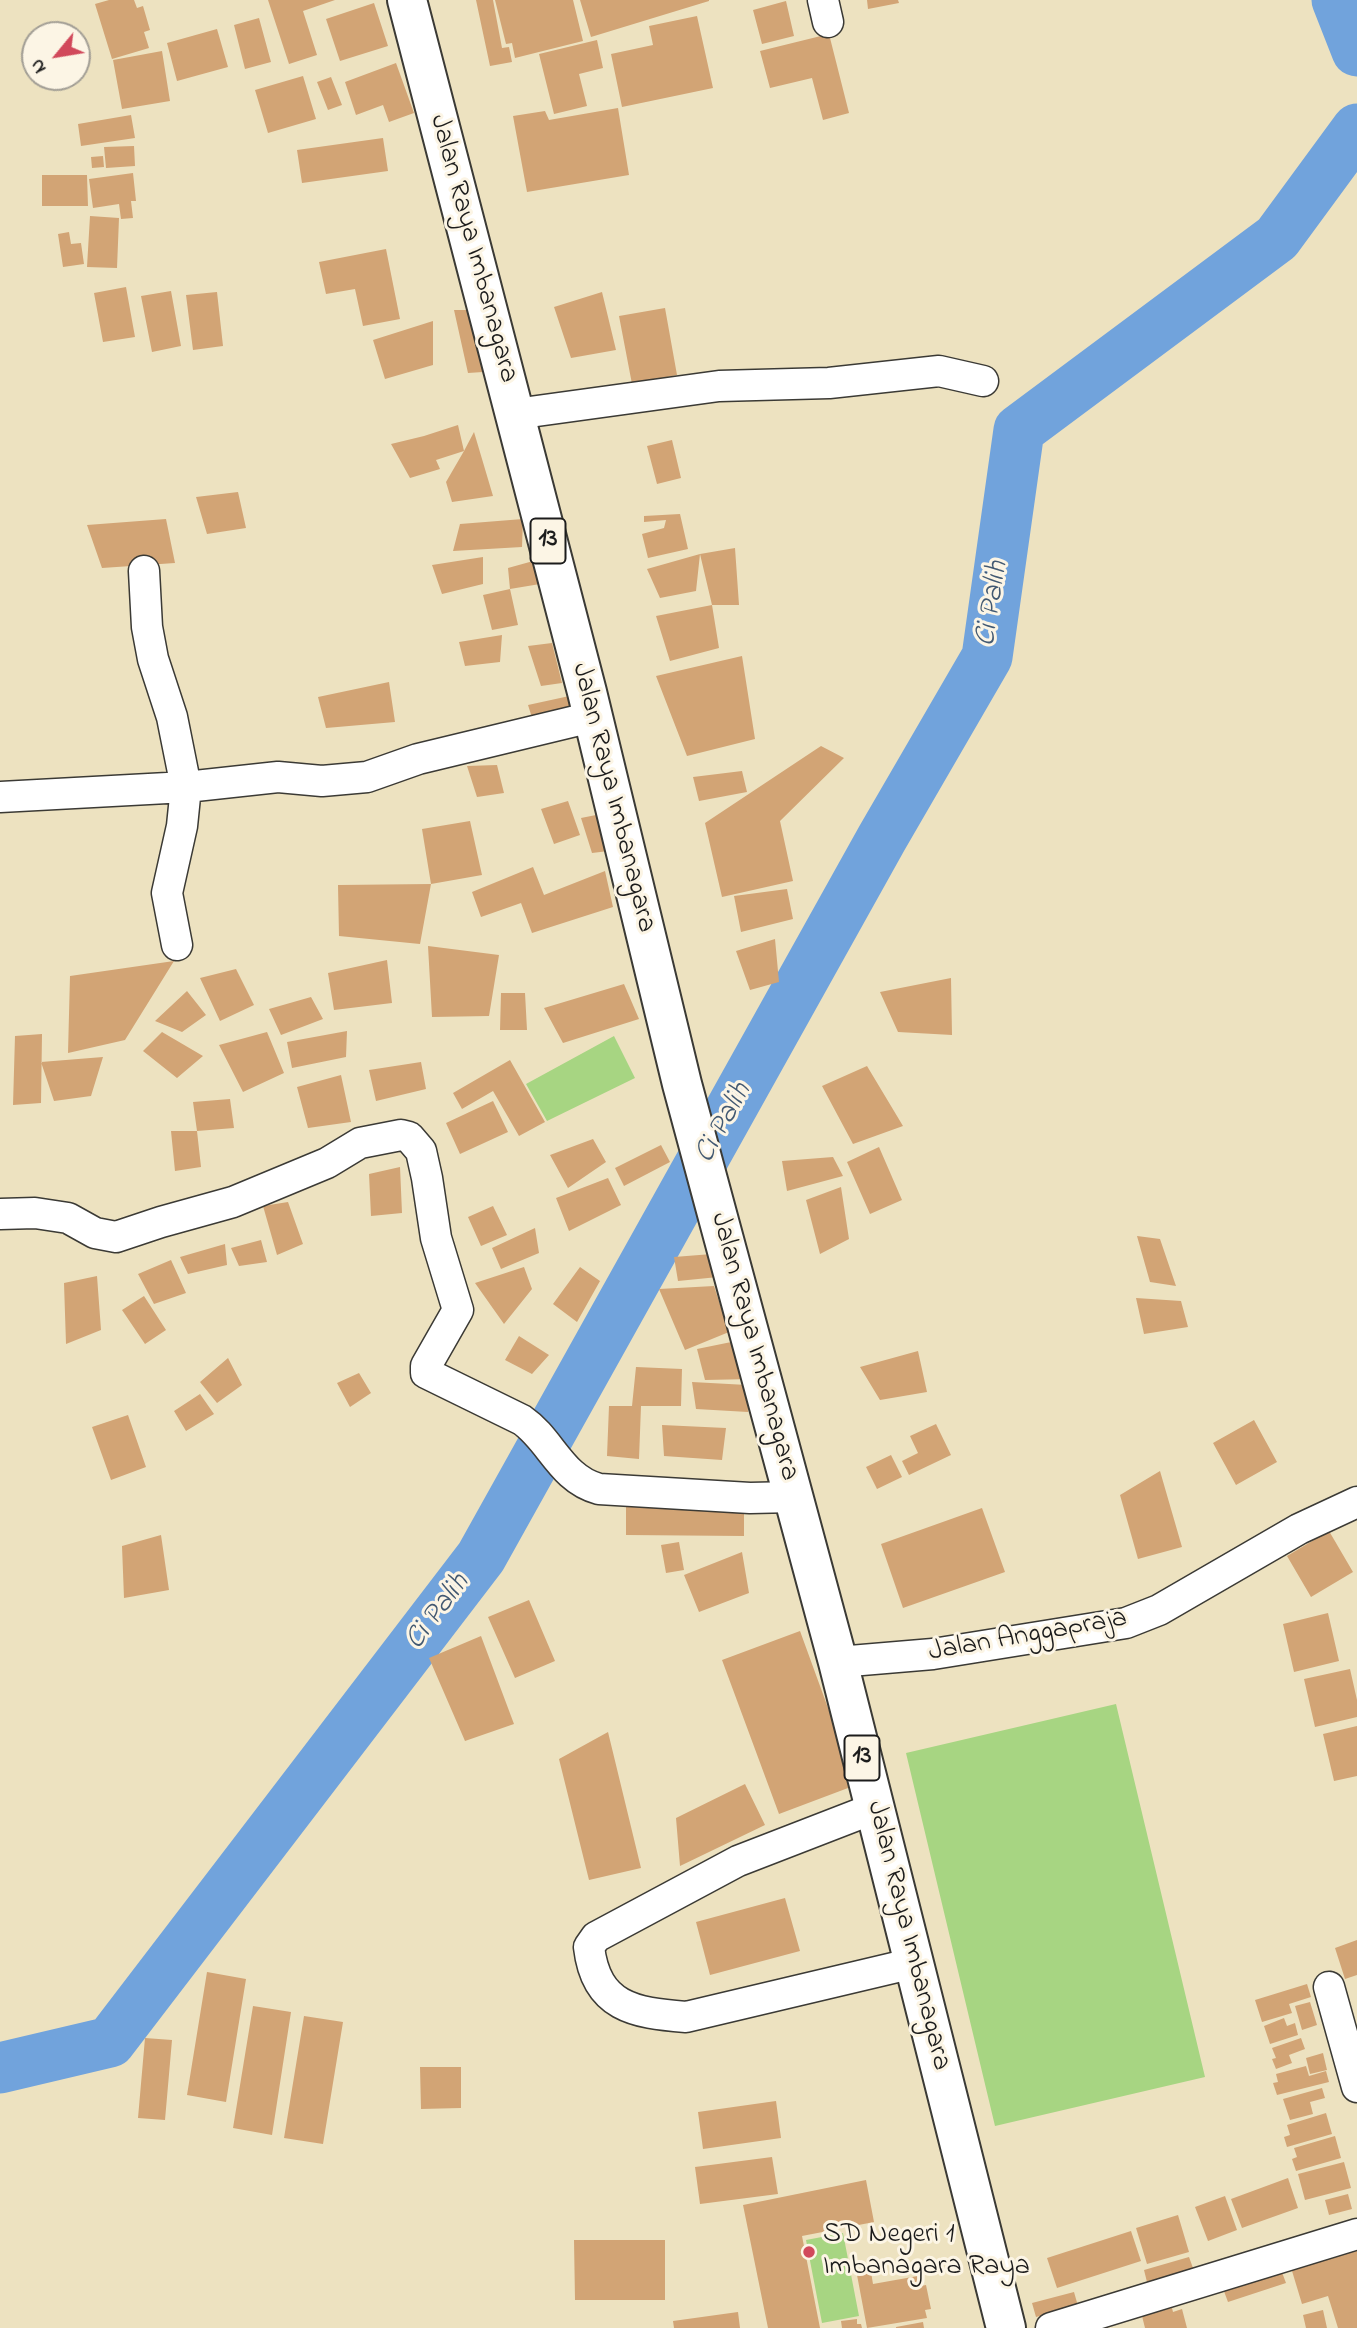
<!DOCTYPE html>
<style>
body{margin:0}
#map{position:relative;width:1357px;height:2328px;overflow:hidden;background:#ede2c0;font-family:"Indie Flower",sans-serif}
canvas{display:block}
.north{position:absolute;left:21px;top:21px;width:70px;height:70px;box-sizing:border-box;background:#fcf5e5;border:2px solid #a29e95;border-radius:50%;rotate:240deg;font-size:19px;font-weight:700;line-height:28px;text-align:center;color:#1c1c1c}
.north::after{content:'';display:block;margin:auto;width:24px;height:32px;background:#d1495b;clip-path:polygon(50% 0,100% 100%,50% 72%,0 100%)}
</style>
<div id="map">
<canvas width="1357" height="2328"></canvas>
<div class="north">N</div>
</div>
<script>
const ctx = document.querySelector('canvas').getContext('2d');
ctx.lineJoin = 'round';
function fillPath(path, color) {
  ctx.fillStyle = color;
  ctx.fill(path, 'evenodd');
}
function trace(path, color, width, dash) {
  ctx.strokeStyle = color;
  ctx.lineWidth = width;
  ctx.lineCap = dash ? 'butt' : 'round';
  ctx.setLineDash(dash || []);
  ctx.stroke(path);
}
function label(font, color, halo, rows, align = 'center') {
  ctx.font = font + ' "Indie Flower",sans-serif';
  ctx.lineWidth = 6;
  ctx.setLineDash([]);
  ctx.textBaseline = 'middle';
  ctx.strokeStyle = halo;
  ctx.fillStyle = color;
  for (const [text, x, y, turn = 0] of rows) {
    ctx.save();
    ctx.translate(x, y);
    ctx.rotate((+turn || 0) * Math.PI / 180);
    ctx.textAlign = isNaN(turn) ? turn : align;
    if (halo) ctx.strokeText(text, 0, 0);
    ctx.fillText(text, 0, 0);
    ctx.restore();
  }
}
const green = new Path2D(`
 M614 1036 635 1078 547 1121 526 1084Z
 M1116 1704 1205 2077 995 2126 906 1753Z
 M843 2233 859 2316 822 2323 806 2240Z`);
const river = new Path2D(`
 M1337 0 1357 51
 M0 2068 110 2042 481 1557 882 838 987 657 1019 430 1277 238 1357 129`);
const building = new Path2D(`
 M109 0H134L137 8 143 6 150 30 144 32 149 48 112 59 95 4Z
 M268 0H335L303 11 317 55 289 64Z
 M476 0H493L502 48 509 47 512 62 490 66Z
 M495 0H573L583 41 515 58 512 43 506 44Z
 M580 0H709V1L591 37Z
 M867 0H898L899 3 868 9Z
 M786 1 794 36 762 44 753 10Z
 M374 3 388 46 340 61 326 19Z
 M697 16 713 88 622 107 611 54 653 45 649 26Z
 M259 18 271 62 245 69 234 25Z
 M217 29 228 67 177 81 167 43Z
 M829 34 849 113 823 120 812 78 770 88 760 51Z
 M597 40 603 68 579 74 587 106 554 114 539 54Z
 M162 51 170 101 122 109 113 60Z
 M396 63 414 113 389 122 383 105 356 115 345 82Z
 M303 76 316 119 268 133 255 90Z
 M331 77 342 105 328 110 317 82Z
 M618 108 629 175 527 192 513 116 545 111 549 120Z
 M131 115 135 138 81 146 78 124Z
 M383 138 388 171 302 183 297 150Z
 M134 146 135 166 106 168 104 147Z
 M103 156 104 167 92 168 91 157Z
 M133 173 136 201H131L133 218 121 219 119 204 93 208 89 179Z
 M42 175H87L88 206H42Z
 M90 216 119 218 117 268 87 267Z
 M69 232 71 244 81 243 84 264 63 267 58 234Z
 M386 249 400 319 363 326 355 289 326 294 319 262Z
 M126 287 135 337 103 342 94 293Z
 M171 291 181 346 152 352 141 296Z
 M217 292 223 346 193 350 186 295Z
 M602 292 616 350 571 358 554 307Z
 M665 308 677 375 632 384 619 316Z
 M454 310H484L498 371 468 373Z
 M433 321V365L385 379 373 340Z
 M458 425 464 451 474 432 493 496 452 502 446 482 464 451 436 460 440 469 410 478 391 444 424 436Z
 M672 440 681 478 657 484 647 446Z
 M238 492 246 528 207 534 196 497Z
 M680 514 688 549 648 558 642 534 664 528 666 520 644 522V516Z
 M166 519 175 563 102 568 87 525Z
 M523 519 522 547 453 551 460 524Z
 M735 548 739 605H712L719 648 670 661 656 616 712 605 700 554 696 591 660 598 647 569 700 554Z
 M483 557V584L442 594 432 565Z
 M544 558 546 583 510 589 508 568Z
 M510 589 518 625 492 630 483 595Z
 M502 635 500 662 465 666 459 642Z
 M552 643 562 683 541 686 528 646Z
 M742 656 755 739 687 756 656 676Z
 M389 682 395 722 326 728 318 697Z
 M574 695 579 716 535 727 528 705Z
 M821 746 844 758 780 821 793 881 722 897 705 823Z
 M497 765 504 793 477 797 467 766Z
 M742 771 747 792 699 801 693 777Z
 M568 801 580 835 554 844 541 809Z
 M606 813 617 850 592 853 581 818Z
 M470 821 482 875 431 884 422 829Z
 M533 867 544 895 605 871 613 907 532 933 521 903 481 917 472 892Z
 M431 884 420 944 339 936 338 885Z
 M787 889 793 919 741 932 734 896Z
 M775 939 779 982 750 990 736 951Z
 M428 946 499 955 489 1016 432 1017Z
 M387 960 392 1003 334 1010 328 973Z
 M174 961 125 1040 68 1053 70 976Z
 M236 969 254 1005 220 1021 200 978Z
 M951 978 952 1035 898 1032 880 992Z
 M624 984 639 1019 563 1043 544 1008Z
 M187 991 206 1015 182 1032 155 1021Z
 M501 993H525L527 1030H500Z
 M311 997 323 1019 281 1035 269 1009Z
 M347 1031 346 1057 292 1068 287 1042Z
 M162 1032 203 1056 177 1078 143 1051Z
 M267 1032 284 1073 243 1092 219 1045Z
 M42 1034 41 1103 13 1105 15 1036Z
 M103 1057 91 1096 54 1101 41 1062Z
 M510 1060 545 1122 519 1136 493 1091 462 1109 453 1093Z
 M421 1062 426 1089 376 1101 369 1070Z
 M867 1066 903 1126 853 1144 822 1086Z
 M341 1075 351 1122 308 1128 297 1087Z
 M230 1099 234 1128 197 1131 201 1167 175 1171 171 1131H197L193 1102Z
 M493 1101 508 1132 460 1154 446 1123Z
 M593 1139 606 1162 568 1188 550 1155Z
 M661 1145 670 1162 624 1186 615 1168Z
 M879 1147 902 1200 870 1214 847 1162Z
 M833 1157 843 1176 787 1191 782 1161Z
 M400 1167 402 1213 371 1216 369 1174Z
 M608 1178 621 1205 569 1231 556 1198Z
 M841 1187 849 1239 820 1254 806 1200Z
 M288 1202 303 1244 277 1255 263 1206Z
 M493 1206 507 1235 481 1246 468 1217Z
 M535 1228 539 1253 501 1269 492 1248Z
 M1137 1236 1160 1239 1176 1286 1150 1282Z
 M261 1240 267 1262 239 1266 231 1248Z
 M225 1244 227 1265 188 1274 180 1257Z
 M712 1254 718 1277 678 1281 674 1257Z
 M171 1260 186 1293 154 1304 138 1274Z
 M524 1267 532 1289 504 1324 475 1283Z
 M580 1267 600 1281 577 1322 553 1304Z
 M97 1276 101 1330 66 1344 64 1283Z
 M714 1286 729 1332 685 1350 659 1289Z
 M144 1296 166 1330 145 1344 122 1310Z
 M1136 1298 1181 1301 1188 1327 1144 1334Z
 M519 1336 549 1355 532 1374 505 1360Z
 M746 1339 752 1379 705 1380 697 1349Z
 M918 1351 927 1392 880 1400 860 1367Z
 M228 1358 242 1385 217 1403 200 1382Z
 M636 1367 682 1369 681 1406H641L639 1459 607 1456 609 1406H632Z
 M359 1373 371 1393 350 1407 337 1383Z
 M692 1382 747 1385 748 1412 696 1409Z
 M200 1394 214 1414 186 1431 174 1411Z
 M128 1415 146 1467 111 1480 92 1427Z
 M1254 1420 1277 1462 1236 1485 1213 1443Z
 M936 1424 951 1455 909 1475 902 1461 918 1453 910 1436Z
 M662 1425 726 1428 722 1460 664 1456Z
 M891 1455 902 1477 877 1489 866 1467Z
 M1160 1471 1182 1547 1138 1559 1120 1495Z
 M626 1500 744 1501V1536L626 1535Z
 M982 1508 1005 1572 903 1608 881 1544Z
 M1329 1531 1353 1572 1311 1597 1287 1556Z
 M161 1535 169 1590 124 1598 122 1546Z
 M679 1542 684 1570 666 1573 661 1545Z
 M742 1552 749 1593 699 1612 684 1575Z
 M529 1600 555 1661 515 1678 488 1617Z
 M1328 1613 1339 1661 1294 1672 1283 1624Z
 M800 1631 856 1785 779 1814 722 1660Z
 M481 1636 514 1724 465 1741 429 1658Z
 M1350 1669 1357 1700V1717L1315 1727 1304 1679Z
 M1357 1726V1776L1334 1781 1323 1734Z
 M608 1732 641 1868 589 1880 559 1759Z
 M745 1784 765 1825 680 1866 676 1818Z
 M785 1898 800 1951 710 1975 696 1922Z
 M1357 1940V1975L1345 1979 1335 1948Z
 M207 1972 246 1979 226 2102 187 2095Z
 M1307 1984 1311 1997 1289 2004 1292 2013 1262 2022 1255 2000Z
 M1310 2002 1317 2025 1302 2030 1295 2006Z
 M253 2006 291 2012 272 2135 233 2128Z
 M304 2016 343 2022 323 2144 284 2138Z
 M1284 2018 1287 2026 1295 2023 1298 2035 1270 2044 1264 2026Z
 M145 2038 172 2040 165 2120 138 2118Z
 M1301 2038 1305 2049 1289 2055 1292 2063 1276 2069 1272 2059 1276 2058 1272 2048Z
 M1323 2053 1327 2070 1310 2074 1306 2058Z
 M1306 2066 1309 2076 1326 2071 1329 2082 1277 2095 1273 2083 1278 2082 1276 2074Z
 M420 2067H461V2108L421 2109Z
 M1322 2088 1325 2098 1310 2102 1313 2114 1290 2120 1283 2099Z
 M776 2101 781 2138 703 2149 698 2112Z
 M1326 2113 1332 2134 1287 2147 1284 2137 1290 2135 1287 2125Z
 M1335 2136 1341 2158 1296 2171 1292 2159 1297 2157 1294 2148Z
 M772 2157 778 2194 700 2204 695 2167Z
 M1344 2162 1351 2188 1305 2200 1298 2174Z
 M1288 2178 1298 2208 1242 2228 1231 2199Z
 M866 2180 874 2222 802 2236 820 2328H768L743 2205Z
 M1348 2194 1352 2209 1329 2215 1325 2200Z
 M1225 2196 1237 2230 1208 2241 1195 2207Z
 M1178 2215 1189 2252 1147 2264 1136 2228Z
 M1131 2231 1141 2261 1057 2288 1047 2258Z
 M574 2240H665V2300H575Z
 M1357 2240V2328H1338L1328 2296 1302 2304 1289 2261Z
 M1189 2257 1193 2268 1147 2282 1144 2270Z
 M1280 2267 1286 2283 1228 2302 1222 2286Z
 M871 2272 873 2284 918 2276 921 2286 926 2285 931 2309 925 2310 927 2318 867 2328 857 2275Z
 M1074 2292 1078 2306 1036 2317 1032 2303Z
 M1172 2308 1173 2312 1182 2309 1187 2328H1145L1142 2316Z
 M1323 2310 1327 2328H1306L1303 2315Z
 M738 2312 740 2328H674L673 2321Z
 M857 2319V2324H861L862 2328H842L841 2321Z
 M923 2322 924 2328H896V2327Z`);
const street = new Path2D(`
 M823 0 828 22
 M515 414 719 386 829 383 939 371 983 381
 M144 571 147 627 153 659 172 717 186 787 278 777 322 781 367 777 418 759 592 717
 M0 797 186 787 182 826 167 893 177 945
 M0 1214 35 1213 68 1218 95 1233 116 1237 161 1222 233 1202 327 1163 360 1143 401 1135 409 1137 421 1151 427 1178 436 1238 458 1310 426 1366V1373L522 1420C551 1440 561 1479 599 1489L750 1498 794 1497
 M838 1662 933 1654 1126 1623 1159 1610 1299 1529 1357 1502
 M875 1808 738 1861 596 1937 589 1947C596 2007 634 2013 686 2017L914 1963
 M1329 1987 1357 2087
 M1051 2328 1357 2234`);
const highway = new Path2D(`
 M407 0 587 692 682 1084 838 1662 1006 2328`);
const markers = [
 [809,2252,7,"#d1495b"]
];
const shields = [
 [548,541,35],
 [862,1758,35]
];
const shieldNames = [
 ["13",548,541],
 ["13",862,1758]
];
const streetNames = [
 ["Jalan Raya Imbanagara",472,249,75],
 ["Jalan Raya Imbanagara",612,798,76],
 ["Jalan Raya Imbanagara",753,1347,75],
 ["Jalan Anggapraja",1028,1637,-10],
 ["Jalan Raya Imbanagara",907,1936,76]
];
const poiNames = [
 ["SD Negeri 1",823,2236],
 ["Imbanagara Raya",823,2268]
];
const waterNames = [
 ["Ci Palih",994,604,-81],
 ["Ci Palih",725,1124,-61],
 ["Ci Palih",439,1613,-53]
];
fillPath(green, '#a7d582');
trace(river, '#71a3dc', 51);
fillPath(building, '#d2a475');
trace(street, '#3b3a35', 33);
trace(highway, '#3b3a35', 42);
trace(street, '#fff', 30);
trace(highway, '#fff', 38);
for (const [x, y, r, color] of markers) {
  const dot = new Path2D();
  dot.arc(x, y, r, 0, 2 * Math.PI);
  ctx.fillStyle = color;
  ctx.fill(dot);
  trace(dot, '#fcf5e5', 2.5);
}
for (const [x, y, w] of shields) {
  const box = new Path2D();
  box.roundRect(x - w / 2, y - 22.5, w, 45, 5);
  ctx.fillStyle = '#fcf5e5';
  ctx.fill(box);
  trace(box, '#1c1c1c', 2);
}
label('bold 26px', '#1c1c1c', null, shieldNames);
label('28px', '#1c1c1c', '#fcf5e5', streetNames);
label('28px', '#1c1c1c', '#fcf5e5', poiNames, 'left');
label('italic 30px', '#425972', '#fcf5e5', waterNames);
</script>
